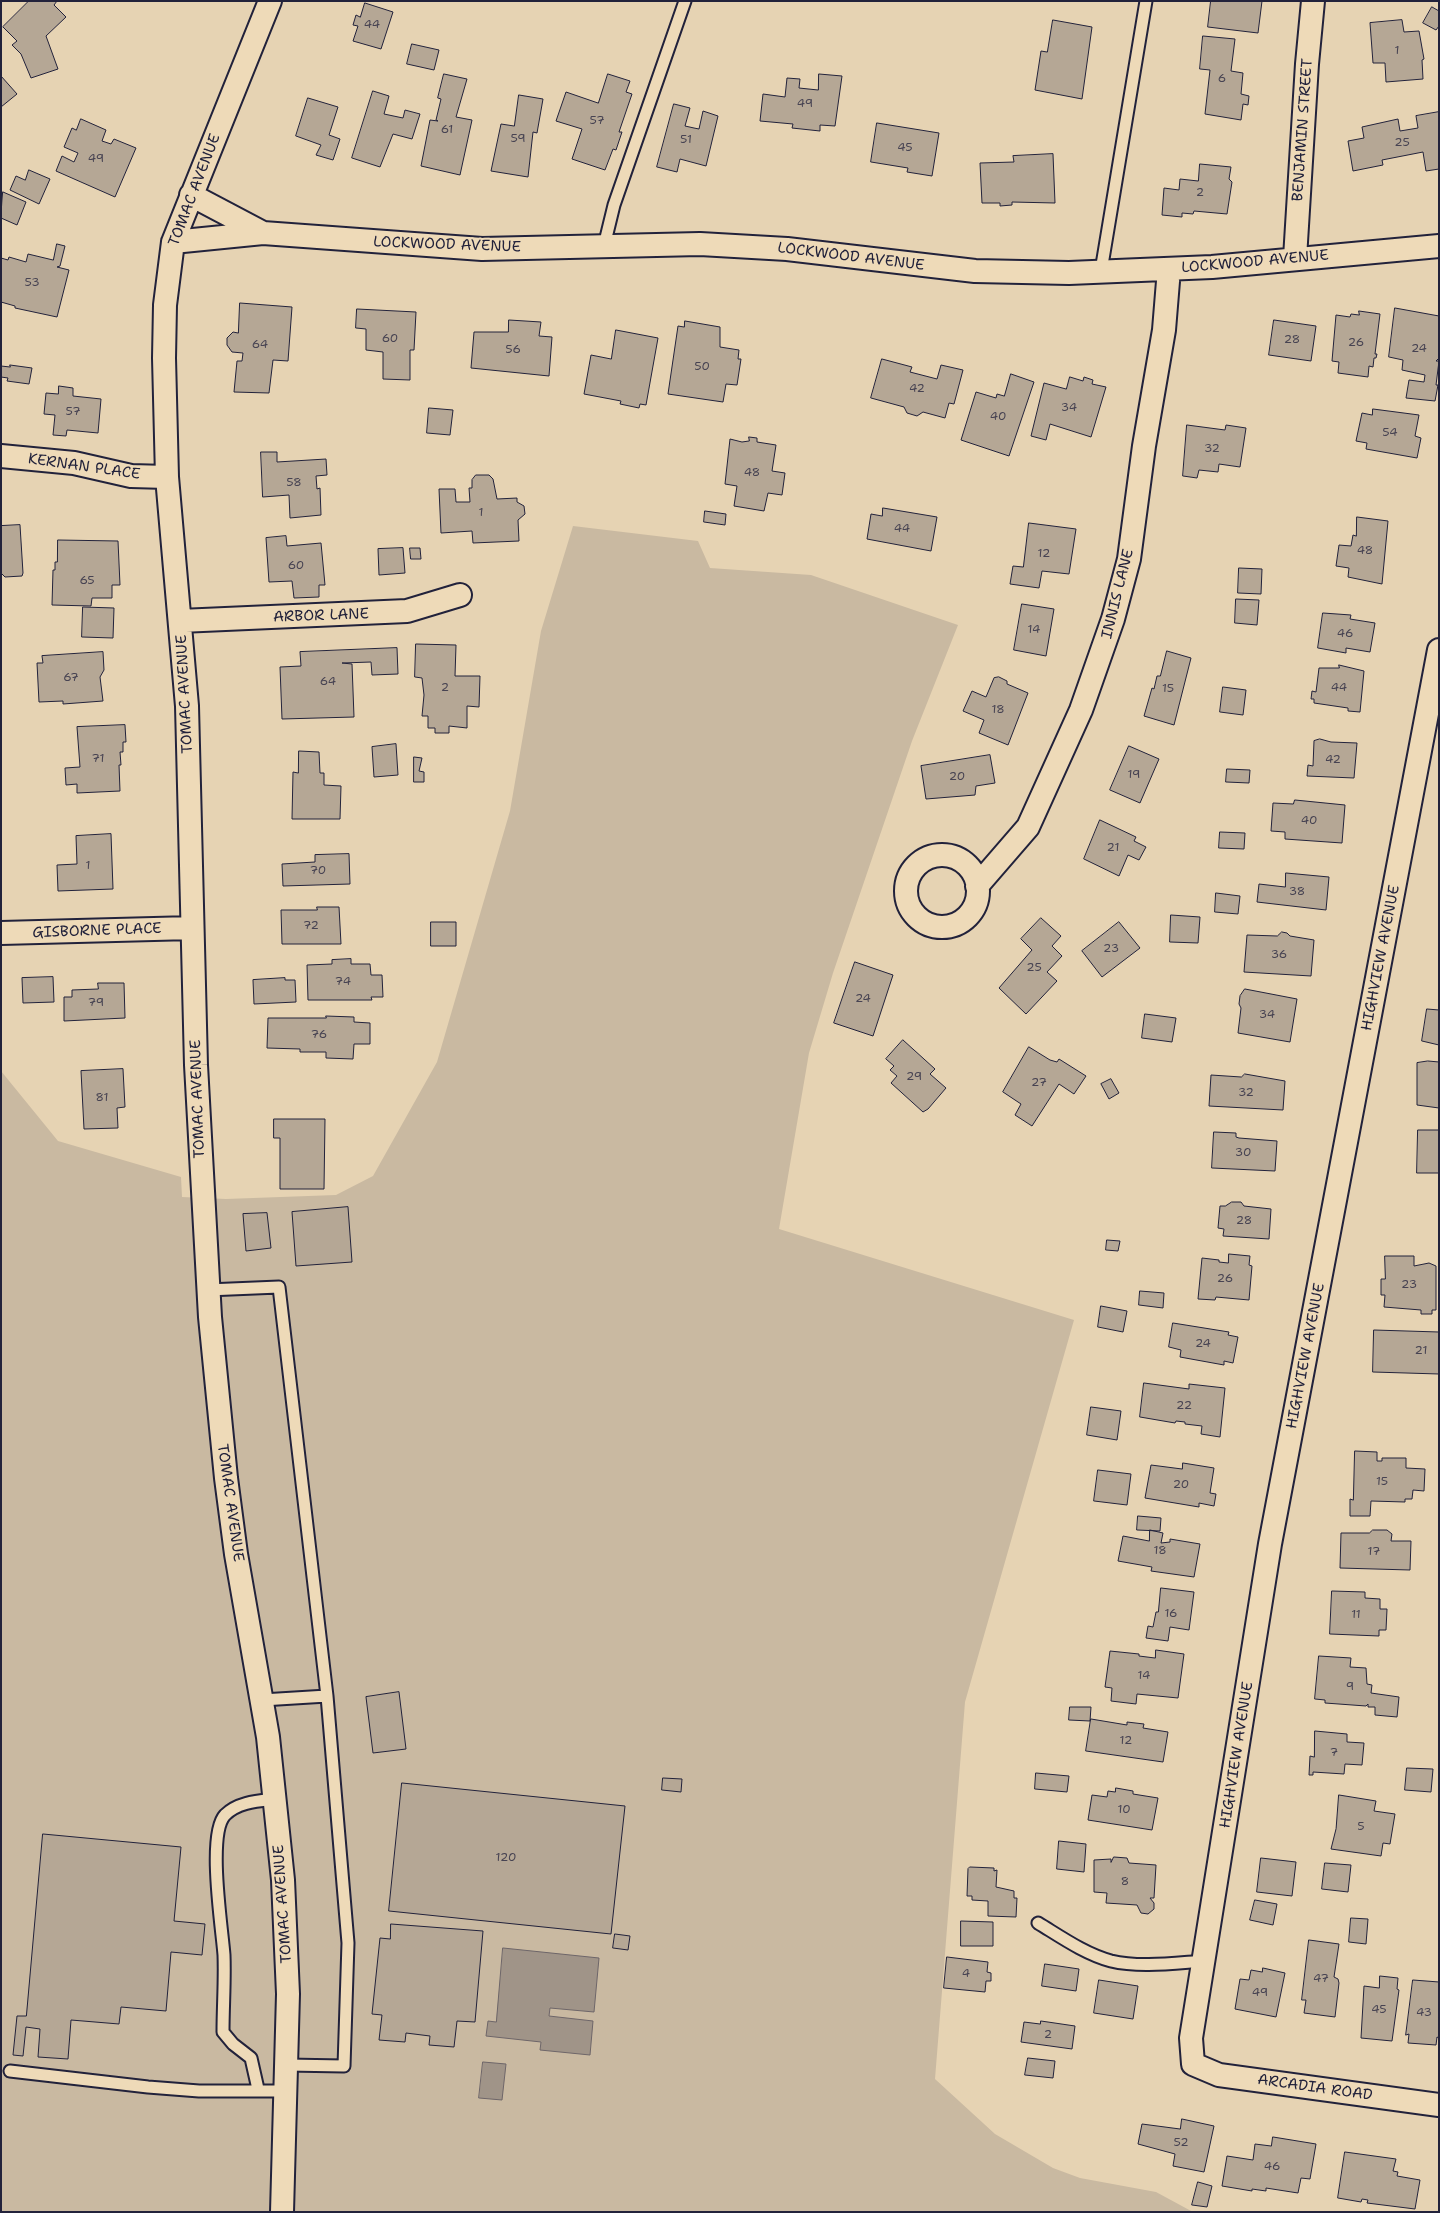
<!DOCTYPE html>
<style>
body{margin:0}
#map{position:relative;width:1440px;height:2213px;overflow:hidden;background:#e6d3b3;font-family:"Shantell Sans",sans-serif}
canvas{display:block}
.frame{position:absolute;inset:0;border:2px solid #22223b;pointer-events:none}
</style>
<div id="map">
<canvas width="1440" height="2213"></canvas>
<div class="frame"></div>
</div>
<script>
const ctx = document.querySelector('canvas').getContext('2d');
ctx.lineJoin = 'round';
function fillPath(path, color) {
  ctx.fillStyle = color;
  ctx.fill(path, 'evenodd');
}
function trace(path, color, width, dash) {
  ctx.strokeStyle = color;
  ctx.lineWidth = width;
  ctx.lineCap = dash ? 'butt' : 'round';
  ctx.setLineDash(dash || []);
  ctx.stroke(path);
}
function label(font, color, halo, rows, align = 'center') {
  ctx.font = font + ' "Shantell Sans",sans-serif';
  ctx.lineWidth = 4;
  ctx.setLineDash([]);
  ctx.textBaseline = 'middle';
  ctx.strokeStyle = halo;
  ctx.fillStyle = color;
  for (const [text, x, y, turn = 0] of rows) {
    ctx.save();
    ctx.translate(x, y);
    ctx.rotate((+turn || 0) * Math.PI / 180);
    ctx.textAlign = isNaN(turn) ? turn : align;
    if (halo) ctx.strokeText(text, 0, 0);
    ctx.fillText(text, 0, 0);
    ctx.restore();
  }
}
const green = new Path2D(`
 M573 526 698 541 710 568 811 575 958 625 912 741 833 973 809 1053 779 1229 1074 1320 965 1702 935 2079 995 2134 1053 2168 1080 2178 1156 2192 1193 2212H1V1071L58 1141 181 1177 182 1197 226 1199 336 1195 373 1176 437 1062 510 811 541 631Z`);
const water = new Path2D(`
 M503 1948 599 1958 594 2012 550 2008 549 2016 593 2021 590 2055 540 2050 541 2042 486 2036 488 2021 496 2022Z
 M483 2062 506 2064 502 2100 479 2098Z`);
const building = new Path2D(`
 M29 1H57L54 5 66 17 46 36 58 69 31 78 21 54 12 45 17 41 3 27Z
 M1211 1H1262L1258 33 1208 27Z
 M365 3 393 12 381 49 353 41 358 26 353 25 356 15 360 17Z
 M1432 7 1439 11V26L1436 30 1423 23Z
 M1053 20 1092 27 1082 99 1035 90 1041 51 1047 52Z
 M1402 20 1404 32 1419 31 1424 59 1422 60 1423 79 1386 82 1385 63H1373L1370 23Z
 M1203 36 1235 39 1231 71 1243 73 1241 94 1249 96 1248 105 1243 104 1241 120 1205 114 1210 70 1200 69Z
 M412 44 439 50 434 70 407 64Z
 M444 74 467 79 456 117 472 120 460 175 421 166 430 120 438 121 436 120 441 99 438 98Z
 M608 74 630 81 626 92 632 94 619 132H622L616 150 613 149 605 170 572 159 582 129 556 121 566 92 598 103Z
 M819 74 842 76 835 126 820 125V131L792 128 793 124 760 121 763 94 785 97 787 78 800 79 799 88 818 90Z
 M1 76 17 94 1 107Z
 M373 91 389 96 384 114 403 118 405 110 420 114 412 139 393 134 380 167 352 158Z
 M519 95 543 99 537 133 533 132 528 177 491 171 501 124 514 126Z
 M308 98 338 107 329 135 340 139 333 160 316 155 321 145 296 136Z
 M674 104 690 108 685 126 694 128 699 129 703 111 718 116 706 166 680 159 677 172 657 167Z
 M1439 112V169L1426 171 1423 152 1382 160 1383 165 1353 171 1348 141 1364 138 1362 127 1398 119 1400 131 1418 128 1416 116Z
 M81 119 106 130 102 141 111 144 114 139 136 148 115 197 56 171 62 156 74 162 78 153 64 147 72 128 76 130Z
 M877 123 939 133 932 176 907 172 908 168 871 162Z
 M1053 154 1055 203 1012 202V205L1000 206V203H982L980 163 1014 162 1013 156Z
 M1200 164 1231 167 1229 179 1232 182 1227 214 1194 211 1193 214 1182 213V217L1162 215 1164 188 1179 190 1180 179 1198 181Z
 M29 170 50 179 39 204 10 190 16 176 25 180Z
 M3 192 26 202 17 225 1 218Z
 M57 244 65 246 60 266 57 267 69 270 57 317 15 308V306L1 302V258L8 260 9 257 26 262 28 254 53 260Z
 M240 303 292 307 288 361 273 360 269 393 234 392 237 361H242L243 353 232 352 227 345V338L233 332 238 333Z
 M1395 308 1439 316V358L1436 361H1439L1436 385H1438L1435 401 1406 398 1409 380 1424 382 1425 375 1402 370 1403 360 1389 357Z
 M357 309 416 312 414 350H410V380L383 379V352L366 350V329L356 328Z
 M1359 311 1380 314 1375 354H1377L1376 358H1374L1373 367 1369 366 1368 377 1338 373 1339 362 1332 361 1336 315 1350 317 1351 314 1359 315Z
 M509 320 541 322 539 336 552 337 549 376 471 368 474 332H508Z
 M1274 320 1316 326 1311 361 1269 355Z
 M685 321 720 327V347L739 350 738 359H741L737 385 726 384 723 402 668 394 678 326 684 327Z
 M616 330 658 338 646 405 640 404 639 408 620 404 621 401 584 394 591 355 611 359Z
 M882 359 912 367 910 372 937 379 941 365 963 370 954 404 949 403 945 418 923 412 917 416 907 413 904 407 871 398Z
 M10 365 32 368 29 384 7 381 8 378 1 377V366L10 367Z
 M1011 374 1034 382 1009 456 961 440 976 392 996 398 997 394 1004 396Z
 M1070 377 1083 381 1084 377 1093 380 1092 384 1106 387 1091 437 1050 424 1046 440 1031 436 1044 383 1066 389Z
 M59 386 73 388V396L101 399 98 433 67 430 66 436 53 435 55 415 44 414 46 393 58 394Z
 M429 408 453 410 450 435 427 433Z
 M1373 409 1419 415 1415 436 1421 438 1417 458 1366 449 1367 443 1356 441 1362 413 1372 415Z
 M1187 425 1225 430 1226 425 1246 428 1240 467 1219 464 1218 472 1199 470 1197 478 1183 476Z
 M749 437 757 438V442L776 445 772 471 785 473 782 495 768 493 764 511 734 506 737 486 725 484 730 439 742 442 749 441Z
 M261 452H277V462L326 459 327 475 316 476 317 489 320 488 321 515 290 518 289 495 263 497Z
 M476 475H489L493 479 497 499 517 498V502L524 506 525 514 518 520 519 541 473 543 472 531 441 533 439 489H455L456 502H470L469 488H472V480Z
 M883 508 937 517 931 551 867 539 871 514 882 516Z
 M705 511 726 514 725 525 704 522Z
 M1357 517 1388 521 1382 584 1348 577 1349 568 1336 566 1339 545 1351 546 1353 535 1356 536Z
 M1029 523 1076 529 1069 574 1042 571 1039 588 1010 584 1013 566 1023 567Z
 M20 525 23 573 22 576 5 577 1 573V526Z
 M286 536 287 546 321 543 325 585H319V597L294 598 292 581 269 582 266 538Z
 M58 540 118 541 120 585H112V598H92L91 606 52 605 53 570H55V562H57Z
 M403 548 405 573 379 575 378 549Z
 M410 548H420L421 559H411Z
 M1239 568 1262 569 1261 594 1238 593Z
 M1236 599 1259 600 1257 625 1235 623Z
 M1022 604 1054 609 1046 656 1014 650Z
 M83 607 114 608 113 638 82 637Z
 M1323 613 1351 615 1350 619 1375 623 1370 652 1346 648V653L1318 648Z
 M416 644 456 645 455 676H480L479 707 467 706V728L449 726V733H435V728H428V716H422L424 695 422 678 415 677Z
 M397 648 398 674 372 675 371 662 342 663 352 664 354 717 282 719 280 667 301 666 300 652Z
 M1167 651 1191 658 1174 725 1144 716 1152 688 1154 689 1157 676H1160Z
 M103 652 104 670 100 677 103 701 63 704V701L39 702 37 663H43L42 656Z
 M1339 665 1364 671 1360 712 1348 711V708L1314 703V699H1311L1312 691 1316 692 1319 668H1339Z
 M999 677 1007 681V684L1028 693 1008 745 979 733 984 720 963 711 972 691 986 697 994 678Z
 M1223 687 1246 690 1243 715 1220 712Z
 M125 725 126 742H123V752H120L121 765H119L120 791 77 793V784L66 785 65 768 80 767 77 727Z
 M1320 739 1331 742 1357 743 1354 778 1307 776 1308 765 1313 766 1314 741Z
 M396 744 398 775 374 777 372 747Z
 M1129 746 1159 759 1140 803 1110 790Z
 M299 751 319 752 320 773H324V785L341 786 340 819H292L293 772 298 773Z
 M990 755 995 783 976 786 975 795 926 799 921 766Z
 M414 757 422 758 419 771 424 772V782H414Z
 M1227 769 1250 770 1249 783 1226 782Z
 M1295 800 1345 805 1342 843 1285 839V832L1271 831 1273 803 1293 804Z
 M1100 820 1136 837 1134 841 1146 847 1139 860 1128 855 1119 876 1084 859Z
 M1220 832 1245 833 1244 849 1219 848Z
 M111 834 113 889 58 891 57 865 77 864 76 836Z
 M349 854 350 884 283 886 282 864 315 862V855Z
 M1286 873 1329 877 1326 910 1257 902 1259 884 1285 887Z
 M1216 893 1240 896 1238 914 1215 912Z
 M317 907H339L341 944H282L281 910H317Z
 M1171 915 1200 917 1198 943 1170 942Z
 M1041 918 1061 936 1052 946 1062 956 1047 972 1057 981 1026 1014 999 988 1032 950 1021 939Z
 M431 922H456V946H431Z
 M1119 922 1140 948 1102 977 1082 951Z
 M1282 932 1287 933 1290 936 1314 940 1311 976 1244 972 1247 935 1277 936Z
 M351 959V964H370L371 975H382L383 997H371L372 1000H308L307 965 332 964V960Z
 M855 962 893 975 873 1036 834 1023Z
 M53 977 54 1002 23 1003 22 978Z
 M285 978V980H295L296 1002 254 1004 253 980Z
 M98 983H124L125 1018 64 1021V997H72V990L98 989Z
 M1245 989 1297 999 1290 1042 1238 1033 1241 1008 1239 1004 1240 996Z
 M1427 1009 1439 1010V1045L1422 1041Z
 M1145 1014 1176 1018 1172 1042 1142 1038Z
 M326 1016 354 1017V1022L370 1023V1044H354L353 1059 326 1058V1052H300V1049L267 1048 268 1018H326Z
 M903 1040 935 1069 930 1074 946 1088 928 1109 923 1112 891 1083 897 1076 890 1070 894 1066 886 1059Z
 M1029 1047 1050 1060 1057 1062 1059 1059 1086 1076 1074 1094 1059 1084 1032 1126 1015 1115 1021 1104 1003 1092Z
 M1428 1061 1439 1062V1108L1417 1105V1063Z
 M123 1069 125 1107 117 1108 118 1128 84 1129 81 1071Z
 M1245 1074 1285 1081 1283 1110 1209 1106 1211 1075 1241 1077Z
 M1111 1079 1119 1093 1109 1099 1101 1084Z
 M274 1119H325L324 1189H280V1138H274Z
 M1418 1130H1439V1173H1417Z
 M1214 1132 1236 1133V1137L1239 1138 1277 1141 1275 1171 1212 1168Z
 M1232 1202H1241L1244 1206 1271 1209 1269 1239 1223 1236 1224 1229 1218 1228 1220 1206H1225Z
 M348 1207 352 1262 296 1266 292 1212Z
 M267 1213 271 1248 246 1251 243 1214Z
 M1107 1240 1120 1241 1118 1251 1106 1250Z
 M1229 1254 1250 1256 1249 1265 1252 1266 1249 1300 1216 1297 1215 1300 1198 1299 1202 1258 1219 1260V1262L1228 1263Z
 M1385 1256H1414V1266L1429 1263 1436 1266V1310H1432V1314H1421V1310L1384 1307 1385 1295H1381V1279H1385Z
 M1140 1291 1164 1293 1163 1308 1139 1305Z
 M1101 1306 1127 1311 1123 1332 1098 1327Z
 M1173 1323 1229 1332 1228 1335 1238 1337 1233 1363 1224 1361V1365L1180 1357 1181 1350 1169 1347Z
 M1374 1330 1439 1332V1374L1373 1372Z
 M1144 1383 1189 1389V1384L1225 1388 1220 1437 1201 1434 1202 1426 1185 1424V1422L1176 1421 1175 1423 1140 1417Z
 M1091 1407 1121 1411 1117 1440 1087 1435Z
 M1355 1451 1377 1452V1461H1382V1458H1406V1468L1425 1469 1424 1491 1413 1490 1412 1499H1405V1502L1371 1501 1370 1516H1350V1499L1353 1500Z
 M1183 1463 1214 1468 1210 1493 1216 1494 1214 1506 1199 1503V1507L1145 1498 1151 1465 1182 1469Z
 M1098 1470 1131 1474 1127 1505 1094 1501Z
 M1138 1516 1161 1518 1160 1531 1137 1530Z
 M1150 1530 1163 1533 1161 1543 1170 1542V1539L1200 1544 1194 1577 1151 1571 1152 1567 1118 1561 1123 1536 1149 1541Z
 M1373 1530H1387L1392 1534 1391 1541H1411L1410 1570 1340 1568 1341 1533H1369Z
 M1161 1588 1194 1592 1189 1630 1170 1627 1168 1641 1146 1638 1148 1626 1153 1627 1156 1612H1158Z
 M1332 1591 1365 1592V1598L1380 1599V1609H1387L1386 1630H1379V1636L1330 1634Z
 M1156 1650 1184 1654 1178 1698 1137 1694 1136 1704 1111 1701 1112 1688 1105 1687 1110 1651 1139 1654V1656L1155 1658Z
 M1319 1656 1351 1658 1350 1667 1366 1668 1367 1684 1372 1685 1371 1693 1399 1697 1397 1717 1375 1715V1707H1368V1704L1366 1706 1325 1703V1700L1315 1699Z
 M399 1692 406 1749 373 1753 366 1697Z
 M1070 1707H1091L1090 1721 1069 1720Z
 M1091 1719 1127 1725V1722L1144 1724 1143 1728 1168 1732 1163 1762 1086 1751Z
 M1315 1731 1347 1734V1742L1364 1743 1362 1765 1345 1764 1344 1774 1313 1772V1775H1309L1310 1756 1314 1757Z
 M1407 1768 1433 1769 1431 1792 1405 1790Z
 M1036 1773 1069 1776 1067 1792 1035 1789Z
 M663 1778 682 1779 681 1792 662 1790Z
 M402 1783 625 1806 611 1934 389 1911Z
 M1116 1788 1133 1791V1794L1158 1798 1152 1830 1088 1820 1092 1795 1107 1797 1108 1791 1115 1792Z
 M1339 1795 1376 1801 1374 1811 1395 1814 1390 1844 1383 1843 1381 1856 1331 1849 1336 1829Z
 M43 1834 181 1847 174 1921 205 1924 202 1955 171 1952 166 2011 121 2007 119 2024 71 2020 68 2059 38 2057 40 2029 26 2027 23 2056 13 2055 17 2016H26Z
 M1059 1841 1086 1844 1084 1872 1057 1869Z
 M1114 1857 1127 1858 1129 1863 1156 1865 1154 1898H1150L1154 1903V1909L1148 1914 1141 1913 1137 1905 1106 1903 1107 1893 1094 1892V1860L1111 1859V1862Z
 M1261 1858 1296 1862 1292 1896 1257 1892Z
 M1325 1863 1351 1865 1348 1892 1322 1889Z
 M970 1867 994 1868V1871L997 1870 996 1887 1014 1891V1898H1017L1016 1917 988 1916V1901L972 1900V1896H967L968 1869Z
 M1255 1900 1277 1904 1273 1925 1250 1920Z
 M1351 1918 1368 1919 1366 1944 1349 1942Z
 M961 1921 993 1922V1946H961Z
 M391 1924 483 1931 475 2022 457 2021 454 2047 429 2045 430 2036 406 2033 405 2042 379 2040 382 2015 372 2014 380 1938 390 1939Z
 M615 1934 630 1936 628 1950 613 1948Z
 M1309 1940 1339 1944 1334 1977 1338 1979 1339 1983 1335 2017 1304 2013 1306 2000H1302Z
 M947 1957 988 1962 987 1972 991 1973V1981H986L985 1992 944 1988Z
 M1045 1964 1079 1969 1076 1991 1042 1986Z
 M1263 1968 1285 1973 1276 2017 1235 2009 1240 1979 1249 1980 1251 1970 1262 1972Z
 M1380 1976 1398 1978 1397 1989 1399 1990 1392 2041 1361 2038 1364 1986 1379 1988Z
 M1099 1980 1138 1986 1133 2019 1094 2013Z
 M1413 1980 1439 1982V2038L1437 2037 1436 2045 1408 2043 1409 2034 1406 2035Z
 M1041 2021 1075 2026 1072 2049 1021 2042 1024 2022 1040 2024Z
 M1028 2058 1055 2061 1053 2078 1025 2075Z
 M1182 2119 1214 2126 1204 2172 1173 2166 1175 2154 1138 2144 1142 2124 1180 2129Z
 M1273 2137 1316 2144 1310 2179 1301 2178 1298 2193 1266 2188V2191L1252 2189V2191L1222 2186 1227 2156 1253 2160 1255 2144 1271 2146Z
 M1345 2152 1396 2159 1393 2171 1398 2172 1397 2176 1420 2180 1415 2209 1367 2203 1368 2200 1362 2199 1361 2202 1338 2198Z
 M1198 2182 1212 2186 1207 2207 1192 2205Z`);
const lane = new Path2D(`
 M604 246 614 205 685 1
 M1101 271 1146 1
 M207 1290 279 1287 327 1696 348 1943 344 2066 287 2065
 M262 1700 327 1696
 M1038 1923C1061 1937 1085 1954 1111 1961 1140 1968 1175 1963 1205 1961
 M10 2071 148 2087 199 2091H286
 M258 2089 251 2058 233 2044 223 2032C223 2007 225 1980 224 1955 222 1928 207 1834 225 1815 238 1802 258 1801 275 1799`);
const street = new Path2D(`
 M270 1 173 242 165 305 164 358 167 477 187 706 196 1065 210 1317 226 1478 236 1554 268 1737 283 1880 288 1994 282 2212
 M191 195 263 233
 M173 242 263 233 482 249 700 244 787 249 975 271 1069 273 1212 267 1439 246
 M1295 258 1307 64 1313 1
 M1 456 74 463 131 476 167 477
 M180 621 407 611 460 595
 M1439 650 1270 1544 1191 2038 1193 2064 1219 2075 1439 2105
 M906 891a36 36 0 1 1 72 0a36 36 0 1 1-72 0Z
 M977 886 1028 827 1081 710 1113 619 1129 559 1144 446 1164 330 1169 269
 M1 933 192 928`);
const numberNames = [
 ["44",372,25],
 ["1",1397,51],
 ["6",1222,79],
 ["49",805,104],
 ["57",597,121],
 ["61",447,130],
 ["59",518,139],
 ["51",686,140],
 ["25",1402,143],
 ["45",905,148],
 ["49",96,159],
 ["2",1200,193],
 ["53",32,283],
 ["60",390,339],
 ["28",1292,340],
 ["26",1356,343],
 ["64",260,345],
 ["24",1419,349],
 ["56",513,350],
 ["50",702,367],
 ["42",917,389],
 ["34",1069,408],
 ["57",73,412],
 ["40",998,417],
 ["54",1390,433],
 ["32",1212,449],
 ["48",752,473],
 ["58",294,483],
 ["1",481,513],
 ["44",902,529],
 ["48",1365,551],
 ["12",1044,554],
 ["60",296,566],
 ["65",87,581],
 ["14",1034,630],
 ["46",1345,634],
 ["67",71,678],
 ["64",328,682],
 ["2",445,688],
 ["44",1339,688],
 ["15",1168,689],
 ["18",998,710],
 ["71",98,759],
 ["42",1333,760],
 ["19",1134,775],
 ["20",957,777],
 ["40",1309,821],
 ["21",1113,848],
 ["1",88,866],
 ["70",318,871],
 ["38",1297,892],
 ["72",311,926],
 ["23",1111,949],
 ["36",1279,955],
 ["25",1034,968],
 ["74",343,982],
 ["24",863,999],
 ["79",96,1003],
 ["34",1267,1015],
 ["76",319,1035],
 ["29",914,1077],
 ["27",1039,1083],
 ["32",1246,1093],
 ["81",102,1098],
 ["30",1243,1153],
 ["28",1244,1221],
 ["26",1225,1279],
 ["23",1409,1285],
 ["24",1203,1344],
 ["21",1421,1351],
 ["22",1184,1406],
 ["15",1382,1482],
 ["20",1181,1485],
 ["18",1160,1551],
 ["17",1374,1552],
 ["16",1171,1614],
 ["11",1356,1615],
 ["14",1144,1676],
 ["9",1350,1687],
 ["12",1126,1741],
 ["7",1334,1753],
 ["10",1124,1810],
 ["5",1361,1827],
 ["120",506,1858],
 ["8",1125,1882],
 ["4",966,1974],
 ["47",1321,1979],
 ["49",1260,1993],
 ["45",1379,2010],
 ["43",1424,2013],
 ["2",1048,2035],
 ["52",1181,2143],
 ["46",1272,2167]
];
const streetNames = [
 ["BENJAMIN STREET",1303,130,-86],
 ["TOMAC AVENUE",195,190,-69],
 ["LOCKWOOD AVENUE",447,245,2],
 ["LOCKWOOD AVENUE",851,257,7],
 ["LOCKWOOD AVENUE",1255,262,-5],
 ["KERNAN PLACE",84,467,8],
 ["INNIS LANE",1118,594,-76],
 ["ARBOR LANE",321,616,-2],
 ["TOMAC AVENUE",185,694,-93],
 ["GISBORNE PLACE",97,931,-2],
 ["HIGHVIEW AVENUE",1381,958,-79],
 ["TOMAC AVENUE",198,1099,-92],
 ["HIGHVIEW AVENUE",1306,1356,-79],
 ["TOMAC AVENUE",230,1503,82],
 ["HIGHVIEW AVENUE",1237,1755,-81],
 ["TOMAC AVENUE",283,1904,-94],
 ["ARCADIA ROAD",1315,2088,8]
];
fillPath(green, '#c9b9a1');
fillPath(water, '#a09488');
trace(water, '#6e6669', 1);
fillPath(building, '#b5a795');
trace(building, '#22223b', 1);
trace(lane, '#22223b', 15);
trace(street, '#22223b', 26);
trace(lane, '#eedab8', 11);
trace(street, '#eedab8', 22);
label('12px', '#474352', null, numberNames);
label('15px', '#22223b', '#eedab8', streetNames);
</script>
